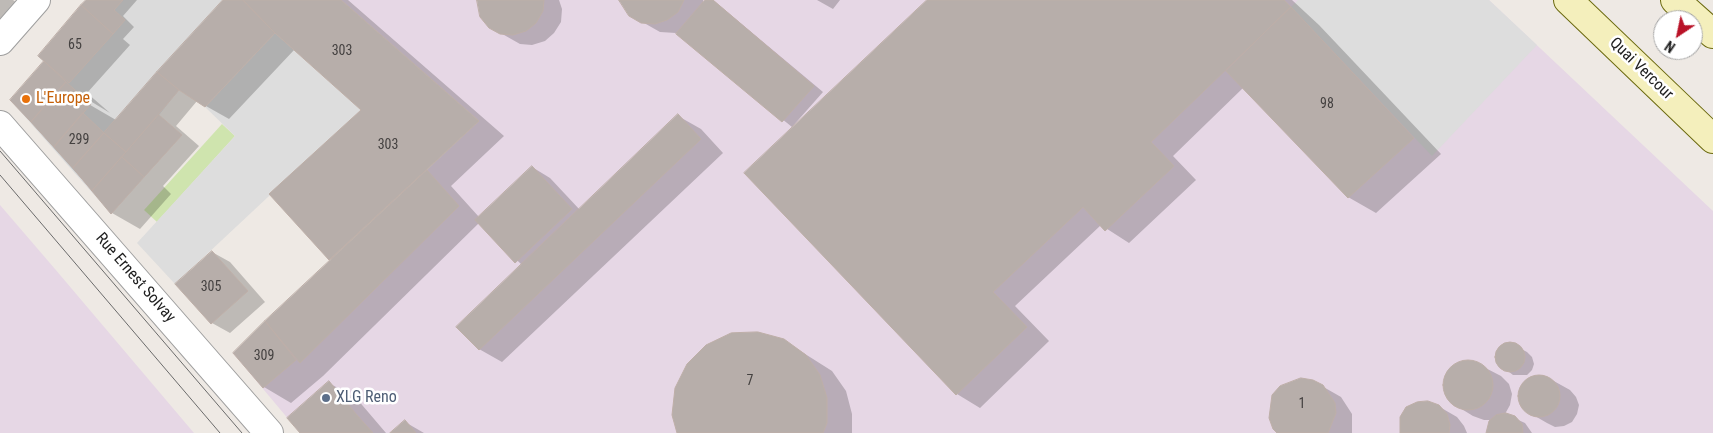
<!DOCTYPE html>
<style>
body{margin:0}
#map{position:relative;width:1713px;height:433px;overflow:hidden;background:#eee9e4;font-family:"Roboto Condensed",sans-serif}
canvas{display:block}
.north{position:absolute;left:1653px;top:10px;width:50px;height:50px;box-sizing:border-box;background:#fff;border:1px solid #a5a5a5;border-radius:50%;rotate:214deg;font-size:14px;font-weight:700;line-height:20px;text-align:center;color:#1d1d1d}
.north::after{content:'';display:block;margin:auto;width:18px;height:22px;background:#b91227;clip-path:polygon(50% 0,100% 100%,50% 72%,0 100%)}
</style>
<div id="map">
<canvas width="1713" height="433"></canvas>
<div class="north">N</div>
</div>
<script>
const ctx = document.querySelector('canvas').getContext('2d');
ctx.lineJoin = 'round';
function fillPath(path, color) {
  ctx.fillStyle = color;
  ctx.fill(path, 'evenodd');
}
function trace(path, color, width, dash) {
  ctx.strokeStyle = color;
  ctx.lineWidth = width;
  ctx.lineCap = dash ? 'butt' : 'round';
  ctx.setLineDash(dash || []);
  ctx.stroke(path);
}
function label(font, color, halo, rows, align = 'center') {
  ctx.font = font + ' "Roboto Condensed",sans-serif';
  ctx.lineWidth = 5;
  ctx.setLineDash([]);
  ctx.textBaseline = 'middle';
  ctx.strokeStyle = halo;
  ctx.fillStyle = color;
  for (const [text, x, y, turn = 0] of rows) {
    ctx.save();
    ctx.translate(x, y);
    ctx.rotate((+turn || 0) * Math.PI / 180);
    ctx.textAlign = isNaN(turn) ? turn : align;
    if (halo) ctx.strokeText(text, 0, 0);
    ctx.fillText(text, 0, 0);
    ctx.restore();
  }
}
const residential = new Path2D(`
 M86 0H223L158 72 179 90 159 115 182 135 111 214 10 100 44 62 38 56Z`);
const industrial = new Path2D(`
 M341 0H1489L1713 211V433H300L233 353 479 121Z
 M0 205 55 269 194 433H0Z`);
const grass = new Path2D(`
 M222 124 235 136 157 222 144 210Z`);
const parking = new Path2D(`
 M1298 0H1489L1537 45 1432 156 1291 7Z
 M275 33 361 110 175 284 137 243 235 136 205 107Z`);
const shadow = new Path2D(`
 M0 0H13L17 3 0 22Z
 M87 0H137L123 16 134 27 123 39 130 45 87 93 110 113 87 99 85 102 116 120 225 0H348L504 136 451 186 479 217 532 167 550 178 580 210 678 116 701 129 723 153 502 362 479 349 522 265 479 223 323 376 291 403 264 387 266 322 332 260 330 259 363 110 295 49 229 119 197 101 176 126 199 146 163 186 171 194 140 229 112 213 11 100 46 61Z
 M478 0H559L562 9 561 22 554 33 545 41 532 45 520 44 490 27 481 17Z
 M621 0H703V4L706 0H713L823 92 792 127 676 33 660 32 630 15Z
 M817 0H840L833 9Z
 M929 0H1292L1319 25 1441 154 1376 213 1348 197 1244 87 1173 156 1196 180 1129 243 1101 225 1015 306 1049 341 980 408 957 394 746 174Z
 M212 252 230 262 265 302 230 333 212 323Z
 M783 340 832 371 846 391 852 414V433H678Z
 M1510 343 1527 352 1532 357 1534 364 1532 370 1527 375H1513L1498 363V349L1503 345Z
 M1472 361 1501 376 1509 384 1512 394 1510 405 1505 414 1525 423 1532 433H1487L1491 420H1484L1473 416 1455 405 1447 398 1444 387 1446 376 1452 367 1461 362Z
 M1543 375 1570 390 1576 397 1579 405 1577 414 1572 422 1564 426 1555 427 1547 423 1528 412 1522 405 1519 397 1520 388 1526 380 1534 376Z
 M1302 379 1313 381 1341 397 1352 414V433H1280L1281 387Z
 M329 383 357 399 386 433H302Z
 M1438 406 1457 417 1464 426 1467 433H1401V417Z
 M405 422 424 433H392Z`);
const building = new Path2D(`
 M86 0H123L114 10 125 20 113 34 81 5Z
 M223 0H243L275 33 205 107 179 90 157 72Z
 M243 0H341L479 121 329 260 269 194 361 110 275 33Z
 M477 0H544L543 11 536 23 526 31 513 35 500 34 489 28 480 17Z
 M619 0H684L678 12 667 20 655 24 641 23 629 16Z
 M705 0H713L814 86 782 122 676 34Z
 M927 0H1284L1291 7 1151 142 1174 166 1105 231 1083 207 993 292 1027 327 956 395 744 173Z
 M81 5 113 34 69 83 38 56Z
 M1291 7 1414 138 1348 198 1226 71Z
 M44 61 66 82 31 122 10 100Z
 M157 72 179 90 126 152 104 133Z
 M66 82 91 104 54 147 31 122Z
 M83 113 104 133 73 168 54 147Z
 M678 114 701 139 479 350 456 327Z
 M159 115 182 135 144 177 122 157Z
 M104 133 126 152 92 191 73 168Z
 M122 157 144 177 111 214 92 191Z
 M532 166 572 209 515 263 475 220Z
 M427 170 459 206 300 363 265 321Z
 M212 251 248 291 211 324 175 284Z
 M265 321 296 360 263 388 233 353Z
 M758 332 784 339 806 355 820 375 827 398V423L823 433H677L672 415 675 388 687 364 706 345 731 333Z
 M1495 357a15 15 0 1 1 30 0a15 15 0 1 1-30 0Z
 M1443 385a25 25 0 1 1 50 0a25 25 0 1 1-50 0Z
 M1518 396a21 21 0 1 1 42 0a21 21 0 1 1-42 0Z
 M1301 378 1313 380 1323 385 1335 403 1336 413 1328 433H1277L1273 429 1269 418 1272 395 1280 386Z
 M329 381 356 414 373 433H300L287 418Z
 M1428 401 1439 405 1447 414 1450 425 1449 433H1400V417L1406 407 1417 402Z
 M1506 413 1515 416 1522 424 1523 433H1486L1489 421 1496 415Z
 M405 420 416 433H390Z`);
const street = new Path2D(`
 M0 41 36 0
 M0 125 269 433`);
const secondary = new Path2D(`
 M1568 0 1713 139
 M1675 0 1713 34`);
const tram = new Path2D(`
 M0 151 242 433
 M0 175 220 433`);
const markers = [
 [26,99,5,"#e8710a"],
 [326,398,5,"#5c6f8a"]
];
const numberNames = [
 ["65",75,45],
 ["303",342,51],
 ["98",1327,104],
 ["299",79,140],
 ["303",388,145],
 ["305",211,287],
 ["309",264,356],
 ["7",750,381],
 ["1",1302,404]
];
const streetNames = [
 ["Quai Vercour",1641,69,44],
 ["Rue Ernest Solvay",135,278,49]
];
const foodNames = [
 ["L'Europe",36,99]
];
const serviceNames = [
 ["XLG Reno",336,398]
];
fillPath(residential, '#dbdbdb');
fillPath(industrial, '#e6d7e5');
fillPath(grass, '#cfe4ae');
fillPath(parking, '#ddd');
fillPath(shadow, '#0003');
fillPath(building, '#b7aeaa');
trace(building, '#beafa8', 1);
trace(street, '#9e9e9e', 30);
trace(secondary, '#6b690e', 30);
trace(street, '#fff', 28);
trace(secondary, '#f4efbc', 28);
trace(tram, '#6b6b6b', 1);
for (const [x, y, r, color] of markers) {
  const dot = new Path2D();
  dot.arc(x, y, r, 0, 2 * Math.PI);
  ctx.fillStyle = color;
  ctx.fill(dot);
  trace(dot, '#fff', 2);
}
label('14px', '#444140', null, numberNames);
label('16px', '#1d1d1d', '#fff', streetNames);
label('16px', '#c56008', '#fff', foodNames, 'left');
label('16px', '#4e5e75', '#fff', serviceNames, 'left');
</script>
